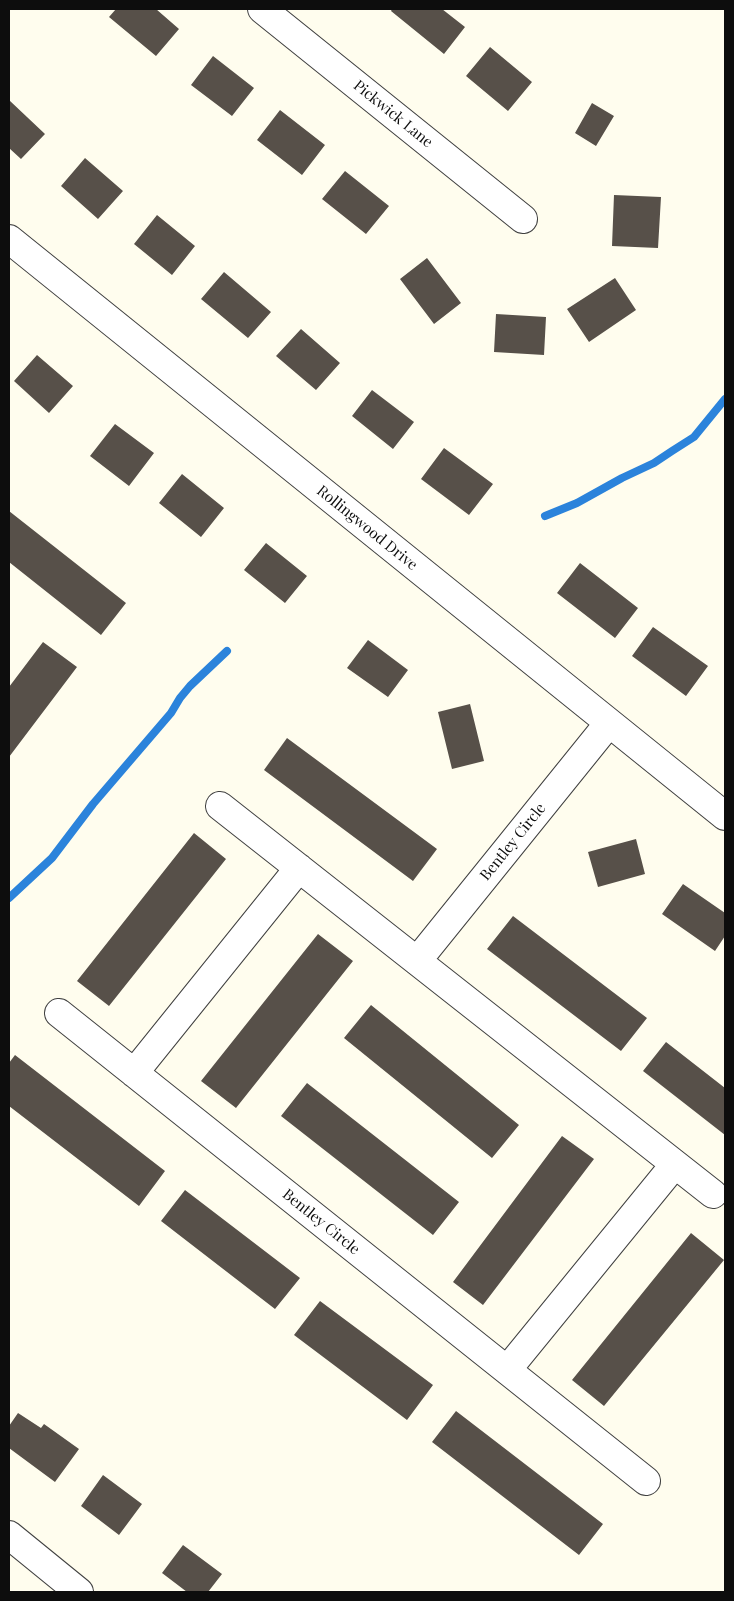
<!DOCTYPE html>
<style>
body{margin:0}
#map{position:relative;width:734px;height:1601px;overflow:hidden;background:#fffdee;font-family:"Playfair Display",serif}
canvas{display:block}
.frame{position:absolute;inset:0;border:10px solid #0d0d0d;pointer-events:none}
</style>
<div id="map">
<canvas width="734" height="1601"></canvas>
<div class="frame"></div>
</div>
<script>
const ctx = document.querySelector('canvas').getContext('2d');
ctx.lineJoin = 'round';
function trace(path, color, width, dash) {
  ctx.strokeStyle = color;
  ctx.lineWidth = width;
  ctx.lineCap = dash ? 'butt' : 'round';
  ctx.setLineDash(dash || []);
  ctx.stroke(path);
}
function fillPath(path, color) {
  ctx.fillStyle = color;
  ctx.fill(path, 'evenodd');
}
function label(font, color, halo, rows, align = 'center') {
  ctx.font = font + ' "Playfair Display",serif';
  ctx.lineWidth = 5;
  ctx.setLineDash([]);
  ctx.textBaseline = 'middle';
  ctx.strokeStyle = halo;
  ctx.fillStyle = color;
  for (const [text, x, y, turn = 0] of rows) {
    ctx.save();
    ctx.translate(x, y);
    ctx.rotate((+turn || 0) * Math.PI / 180);
    ctx.textAlign = isNaN(turn) ? turn : align;
    if (halo) ctx.strokeText(text, 0, 0);
    ctx.fillText(text, 0, 0);
    ctx.restore();
  }
}
const stream = new Path2D(`
 M545 516 577 503 622 478 654 463 672 451 694 437 725 399
 M9 898 52 858 93 804 171 713 180 698 190 686 227 651`);
const building = new Path2D(`
 M116 9H156L179 29 156 56 109 17Z
 M392 9H442L465 27 444 54 391 11Z
 M490 47 532 82 508 111 466 76Z
 M213 56 254 88 232 116 191 85Z
 M9 100 45 134 21 159 9 148Z
 M592 103 614 116 596 146 575 133Z
 M280 110 325 145 302 175 257 140Z
 M85 158 123 191 98 219 61 186Z
 M345 171 389 206 366 234 322 199Z
 M614 195 661 197 658 248 612 246Z
 M157 215 195 246 172 275 134 244Z
 M427 258 461 303 434 324 400 279Z
 M224 272 271 312 248 338 201 299Z
 M615 278 636 310 589 342 567 309Z
 M496 314 546 317 544 355 494 352Z
 M301 329 340 363 316 390 276 356Z
 M37 355 73 386 49 413 14 381Z
 M372 390 414 422 393 449 352 416Z
 M115 424 154 453 129 486 90 456Z
 M444 448 493 484 469 515 421 479Z
 M182 474 224 508 201 537 159 503Z
 M9 511 126 603 101 635 9 562Z
 M266 543 307 576 285 603 244 570Z
 M580 563 638 608 615 638 557 593Z
 M653 627 708 666 686 696 632 656Z
 M368 640 408 670 388 697 347 668Z
 M43 642 77 667 9 757V687Z
 M470 704 484 761 452 769 438 712Z
 M287 738 437 849 413 881 264 770Z
 M194 833 226 859 109 1006 77 981Z
 M636 839 645 874 598 887 588 852Z
 M683 884 725 913V936L715 951 662 914Z
 M513 916 647 1018 621 1051 487 949Z
 M318 934 353 961 236 1108 201 1081Z
 M371 1005 519 1125 492 1158 344 1038Z
 M666 1042 725 1088V1135L643 1071Z
 M15 1055 165 1171 139 1206 9 1106V1063Z
 M307 1083 459 1202 433 1235 281 1116Z
 M562 1136 594 1159 483 1305 453 1282Z
 M185 1190 300 1278 275 1309 161 1221Z
 M691 1233 724 1260 604 1406 572 1380Z
 M320 1301 433 1385 407 1420 294 1335Z
 M456 1411 603 1524 579 1555 432 1442Z
 M18 1413 41 1428 44 1424 79 1449 55 1482 9 1448V1426Z
 M103 1475 142 1504 119 1535 81 1506Z
 M183 1545 222 1574 208 1592H187L162 1573Z`);
const street = new Path2D(`
 M262 9 523 219
 M9 239 725 816
 M220 806 713 1194
 M417 961 609 723
 M59 1013 646 1481
 M134 1073 299 868
 M507 1370 675 1164
 M9 1535 79 1592`);
const streetNames = [
 ["Pickwick Lane",393,114,39],
 ["Rollingwood Drive",367,528,39],
 ["Bentley Circle",513,842,-51],
 ["Bentley Circle",321,1222,39]
];
trace(stream, '#2b83db', 8);
fillPath(building, '#575049');
trace(street, '#404040', 30);
trace(street, '#fff', 28);
label('15px', '#0d0d0d', '#fff', streetNames);
</script>
